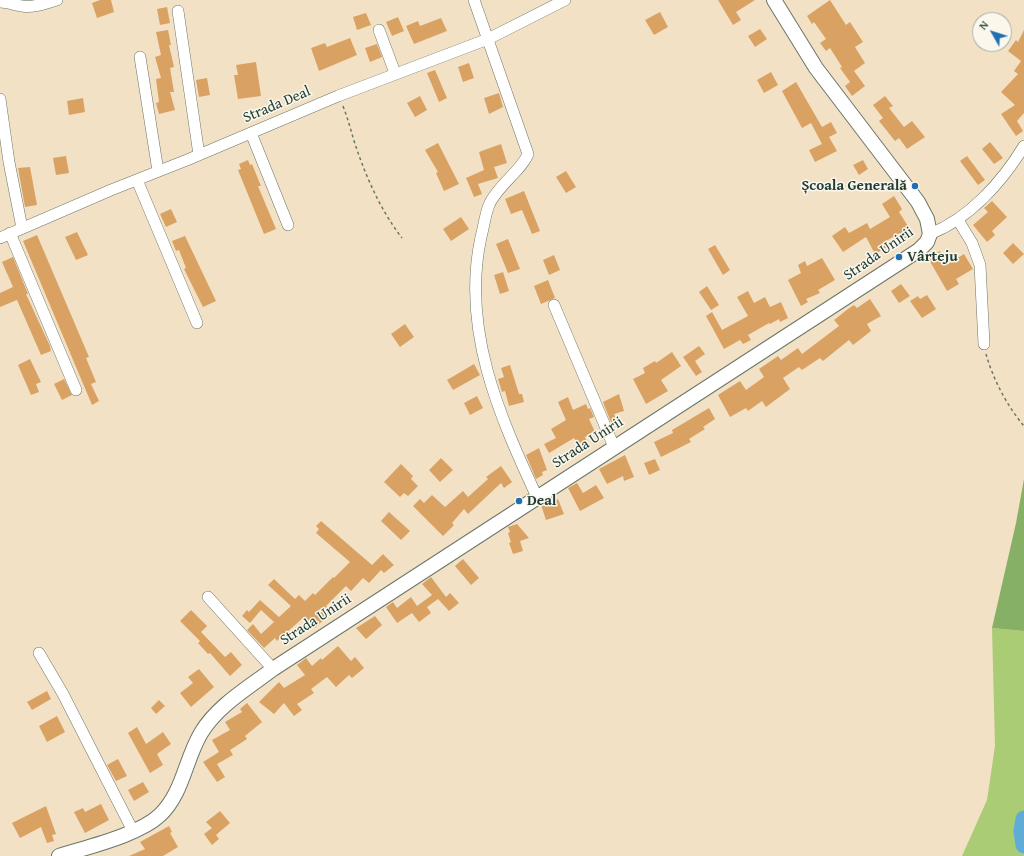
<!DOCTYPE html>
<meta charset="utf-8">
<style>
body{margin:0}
#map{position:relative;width:1024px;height:856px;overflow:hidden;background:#f3e1c6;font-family:"Gentium Book Plus",serif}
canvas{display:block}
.north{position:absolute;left:972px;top:12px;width:40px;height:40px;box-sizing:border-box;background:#fbf7ec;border:1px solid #a3ada2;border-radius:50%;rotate:309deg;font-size:11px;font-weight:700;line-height:16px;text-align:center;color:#1f3d34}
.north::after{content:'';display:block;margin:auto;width:14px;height:18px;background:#1f6fb2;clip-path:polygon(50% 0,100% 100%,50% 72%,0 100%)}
</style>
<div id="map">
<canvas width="1024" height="856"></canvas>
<div class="north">N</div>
</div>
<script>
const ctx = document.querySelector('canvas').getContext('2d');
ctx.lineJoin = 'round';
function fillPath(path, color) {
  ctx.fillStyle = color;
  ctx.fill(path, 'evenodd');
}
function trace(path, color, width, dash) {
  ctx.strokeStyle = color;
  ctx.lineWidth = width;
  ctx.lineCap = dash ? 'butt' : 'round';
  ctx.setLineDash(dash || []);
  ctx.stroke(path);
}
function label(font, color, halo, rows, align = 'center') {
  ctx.font = font + ' "Gentium Book Plus",serif';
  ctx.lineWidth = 3;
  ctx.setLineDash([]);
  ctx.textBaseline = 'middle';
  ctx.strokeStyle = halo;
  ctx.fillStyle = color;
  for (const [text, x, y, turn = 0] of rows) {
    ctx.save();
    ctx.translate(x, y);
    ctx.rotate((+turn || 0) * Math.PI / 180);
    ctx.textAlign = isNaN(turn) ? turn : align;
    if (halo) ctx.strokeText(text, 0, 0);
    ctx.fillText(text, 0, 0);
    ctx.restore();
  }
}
const green = new Path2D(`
 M992 628 1024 631V856H962L987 800 995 746Z`);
const forest = new Path2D(`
 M1024 479V631L992 628 1016 523Z`);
const river = new Path2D(`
 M1024 819 1022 831 1024 845`);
const building = new Path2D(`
 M100 0H111L114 12 97 18 92 3Z
 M718 0H755L736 12 741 20 733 25Z
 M830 0 846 25 850 22 863 42 855 47 865 63 854 71 865 86 852 96 845 86 850 82 840 68 842 67 830 48 826 51 820 43 826 39 814 22 812 24 807 16Z
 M167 7 170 23 160 25 157 9Z
 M660 12 668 27 654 35 645 20Z
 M366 13 371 25 357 30 353 17Z
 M398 17 404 31 392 36 386 22Z
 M441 18 447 31 414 44 406 26 418 21 420 26Z
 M760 29 767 39 755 47 748 36Z
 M168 30 171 45H169L174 67 170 68 174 92H170L175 110 159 114 156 103 159 102 156 79 161 78 155 57 161 55 156 32Z
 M1024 30V113L1017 121 1023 131 1016 136 1001 114 1015 105 1001 92 1018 74 1014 71 1021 61 1008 51 1016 40 1018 42Z
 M350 38 357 55 319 71 311 48 325 43 327 47Z
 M377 44 382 57 370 62 365 48Z
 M256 62 261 96 238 99 234 75H238L236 65Z
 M469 63 474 78 463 82 458 67Z
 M435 70 447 98 439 102 427 73Z
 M771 72 778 85 764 93 757 80Z
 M207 78 210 95 199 97 196 80Z
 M796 82 822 127 831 122 837 133 829 137 837 151 815 162 809 150 822 144 811 123 802 128 782 91Z
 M499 93 503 107 489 114 484 98Z
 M420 96 427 110 415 117 407 103Z
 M885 96 893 106 889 108 904 127 912 121 925 137 907 149 899 138 895 141 879 121 883 118 873 105Z
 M83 98 85 112 69 115 67 101Z
 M990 142 1003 158 994 164 982 149Z
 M438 143 459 184 444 191 436 173 438 172 425 150Z
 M501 144 507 163 494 167 498 178 478 184 482 194 474 197 466 178 484 170 479 152Z
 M66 156 69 173 56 175 53 158Z
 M967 156 985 180 978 185 960 161Z
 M248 160 250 165 252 164 261 186H258L276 229 264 234 238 170 241 169 239 164Z
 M863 160 868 169 859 175 853 165Z
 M30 167 37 205 25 207 18 168Z
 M566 171 576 187 566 193 556 177Z
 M524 191 540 231 532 234 522 210 511 214 505 199Z
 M894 196 902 209 899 212 913 234 904 239 900 233 886 241 889 246 875 254 866 237 843 252 832 236 845 227 849 233 867 223 870 229 890 217 882 204Z
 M992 201 1007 217 992 231 995 235 987 242 973 225 988 212 984 208Z
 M171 209 177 222 166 227 160 214Z
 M461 217 469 229 451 241 443 229Z
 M77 232 88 255 76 260 65 237Z
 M37 235 89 357 86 358 96 382 91 384 99 401 92 405 23 241Z
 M185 236 216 301 203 307 184 269 186 268 179 250 176 251 172 241Z
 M508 239 520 269 508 273 496 244Z
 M1013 243 1024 254 1013 264 1003 253Z
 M715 245 730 270 723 275 708 249Z
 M940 251 948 264 964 254 973 269 956 279 959 284 947 291 928 258Z
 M554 255 560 270 549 275 543 260Z
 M13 257 28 294H26L50 346 51 351 41 355 17 300 0 307V293L13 287 2 262Z
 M822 258 835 280 818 290 820 293 806 299 808 302 801 306 788 280 801 273 798 265 805 261 807 266Z
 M503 272 509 291 500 294 494 275Z
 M548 280 555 298 541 304 534 286Z
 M901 284 910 296 899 303 891 291Z
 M707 286 719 305 711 310 699 292Z
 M748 291 754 303 765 297 770 307 781 302 788 318 780 322 779 319 770 324 769 323 748 335 751 340 743 344 740 340 724 349 706 316 712 312 722 330 748 316 737 297Z
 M927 295 936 309 922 318 910 301 918 296 920 299Z
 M870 299 881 316 867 324 871 331 853 345 849 340 823 361 820 358 802 370 799 367 783 378 790 389 766 407 762 401 748 411 746 408 730 417 718 395 740 381 746 390 764 377 759 369 778 356 781 360 798 348 802 354 839 326 834 320 848 309 854 305 857 308Z
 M405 324 414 337 400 347 391 334Z
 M699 346 705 354 695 361 702 372 696 376 683 357Z
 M672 352 681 366 661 380 668 391 646 404 633 379 645 373 643 368 655 361 656 363Z
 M30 359 41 382 36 384 39 392 31 395 18 365Z
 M474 364 480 375 453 390 447 380Z
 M510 365 519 394H522L524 402 509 406 505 391 502 392 498 379 504 377 501 368Z
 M64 379 72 395 62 400 54 384Z
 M619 394 624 411 614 414 618 422 612 425 603 402Z
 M477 396 483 408 470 415 464 403Z
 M568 397 573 410 586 404 588 409 590 408 594 417 589 419 595 432 585 437 586 440 578 444 574 438 549 453 544 444 556 438 551 429 566 420 558 402Z
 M709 408 715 419 703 427 705 429 689 439 691 442 661 457 654 442 673 433 672 430Z
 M539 448 547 470 542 472 543 475 536 479 526 455Z
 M625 455 634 477 624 481 623 476 607 484 599 469Z
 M441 458 453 470 440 482 429 470Z
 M655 459 660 470 649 475 644 463Z
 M401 464 413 476 411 479 418 486 408 496 404 493 400 497 384 482Z
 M501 466 512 482 504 488 501 483 468 514 464 509 452 523 454 525 443 536 413 506 420 499 424 503 432 495 445 507 463 491 468 497 488 479 486 477Z
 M577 483 583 493 596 485 604 498 580 511 568 488Z
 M558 499 564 514 546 520 541 505Z
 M389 512 410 531 401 540 381 521Z
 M321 521 372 565 383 554 394 565 384 573 381 570 369 583 363 578 351 591 346 586 326 606 332 612 315 628 304 617 277 641 275 638 264 648 247 630 253 624 261 634 274 622 261 610 250 623 242 616 247 610 249 612 260 600 279 617 291 606 268 585 274 579 295 599 299 595 305 601 313 593 315 595 333 577 334 578 350 562 316 533 319 529 316 526Z
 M517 524 529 538 520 541 523 551 513 554 509 543 511 542 508 533 510 532 508 527Z
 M463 559 479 578 471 585 455 566Z
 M431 577 446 597 450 593 459 603 449 611 438 599 427 607 431 613 419 622 412 613 397 623 386 607 393 602 397 608 411 597 417 606 432 595 422 584Z
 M191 610 207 626 201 632 225 657 231 652 242 665 230 676 210 653 208 654 198 643 200 641 180 621Z
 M375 616 382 625 366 639 356 628Z
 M338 646 351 661 355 657 364 668 352 678 349 675 336 687 327 677 311 689 314 693 297 704 302 710 294 716 284 703 274 714 259 702 279 682 284 688 305 675 297 665 306 658 312 666 321 658 322 660Z
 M199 669 214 687 191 707 180 693 193 683 188 677Z
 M47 691 51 699 32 710 27 702Z
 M159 700 165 706 156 714 151 708Z
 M247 703 262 722 245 736 247 739 230 750 233 755 217 764 225 777 217 782 203 762 219 752 212 740 230 730 225 722 242 712 240 709Z
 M57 716 65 732 47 742 39 726Z
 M137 727 146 744 163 732 171 744 157 754 163 765 150 773 128 733Z
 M118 759 127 776 116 781 107 765Z
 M143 782 149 792 134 801 128 790Z
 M101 804 109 820 85 833 74 812 83 808 85 812Z
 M46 806 56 834 52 835 54 841 47 843 41 827 20 838 12 823Z
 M220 811 230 823 216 835 219 839 212 845 204 834 212 828 206 822Z
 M169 826 172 832 170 833 178 847 163 856H129L145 849 140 842Z`);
const path = new Path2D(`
 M343 106C348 119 351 131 355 144 366 177 381 211 402 238
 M986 354C993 379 1007 406 1024 426`);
const minor = new Path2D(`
 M474 0 528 154C522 170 497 186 489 205 485 215 484 226 481 237 461 329 499 415 537 497
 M0 2C8 2 14 5 22 6 34 8 46 3 57 0
 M178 11 199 155
 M379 30 395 73
 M140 57 158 171
 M0 99 9 162 22 228
 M251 133 288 225
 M137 180 197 323
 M958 220 972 243 980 265 984 344
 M10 233 76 390
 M930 234C970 218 1002 182 1024 146
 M0 238 111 190 187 160 338 96 488 39 565 0
 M554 305 614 447
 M208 597 273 669
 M39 653 63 694 133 831`);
const major = new Path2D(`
 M59 856C87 847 139 835 160 815 183 793 185 760 201 733 217 706 248 688 273 669L919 250 927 242 930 234 927 219 918 202 816 68 774 0`);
const markers = [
 [915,186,4,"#1f6fb2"],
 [899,257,4,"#1f6fb2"],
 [519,501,4,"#1f6fb2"]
];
const streetNames = [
 ["Strada Deal",277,105,-23],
 ["Strada Unirii",879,254,-35],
 ["Strada Unirii",588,443,-33],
 ["Strada Unirii",316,620,-33]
];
const poiNames = [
 ["Școala Generală",907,186,"right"],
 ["Vârteju",907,257],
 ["Deal",527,501]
];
fillPath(green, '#a9cc75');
fillPath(forest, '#86b066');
trace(river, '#5facd8', 17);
fillPath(building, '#d9a263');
trace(minor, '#697667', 12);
trace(major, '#697667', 16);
trace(path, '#697667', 1.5, [3, 3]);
trace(minor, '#fff', 11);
trace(major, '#fff', 14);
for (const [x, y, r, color] of markers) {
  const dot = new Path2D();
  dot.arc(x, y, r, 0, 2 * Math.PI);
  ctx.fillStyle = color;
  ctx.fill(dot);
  trace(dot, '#fbf7ec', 1.5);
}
label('15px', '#1f3d34', '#fbf7ec', streetNames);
label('bold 15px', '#1f3d34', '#fbf7ec', poiNames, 'left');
</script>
